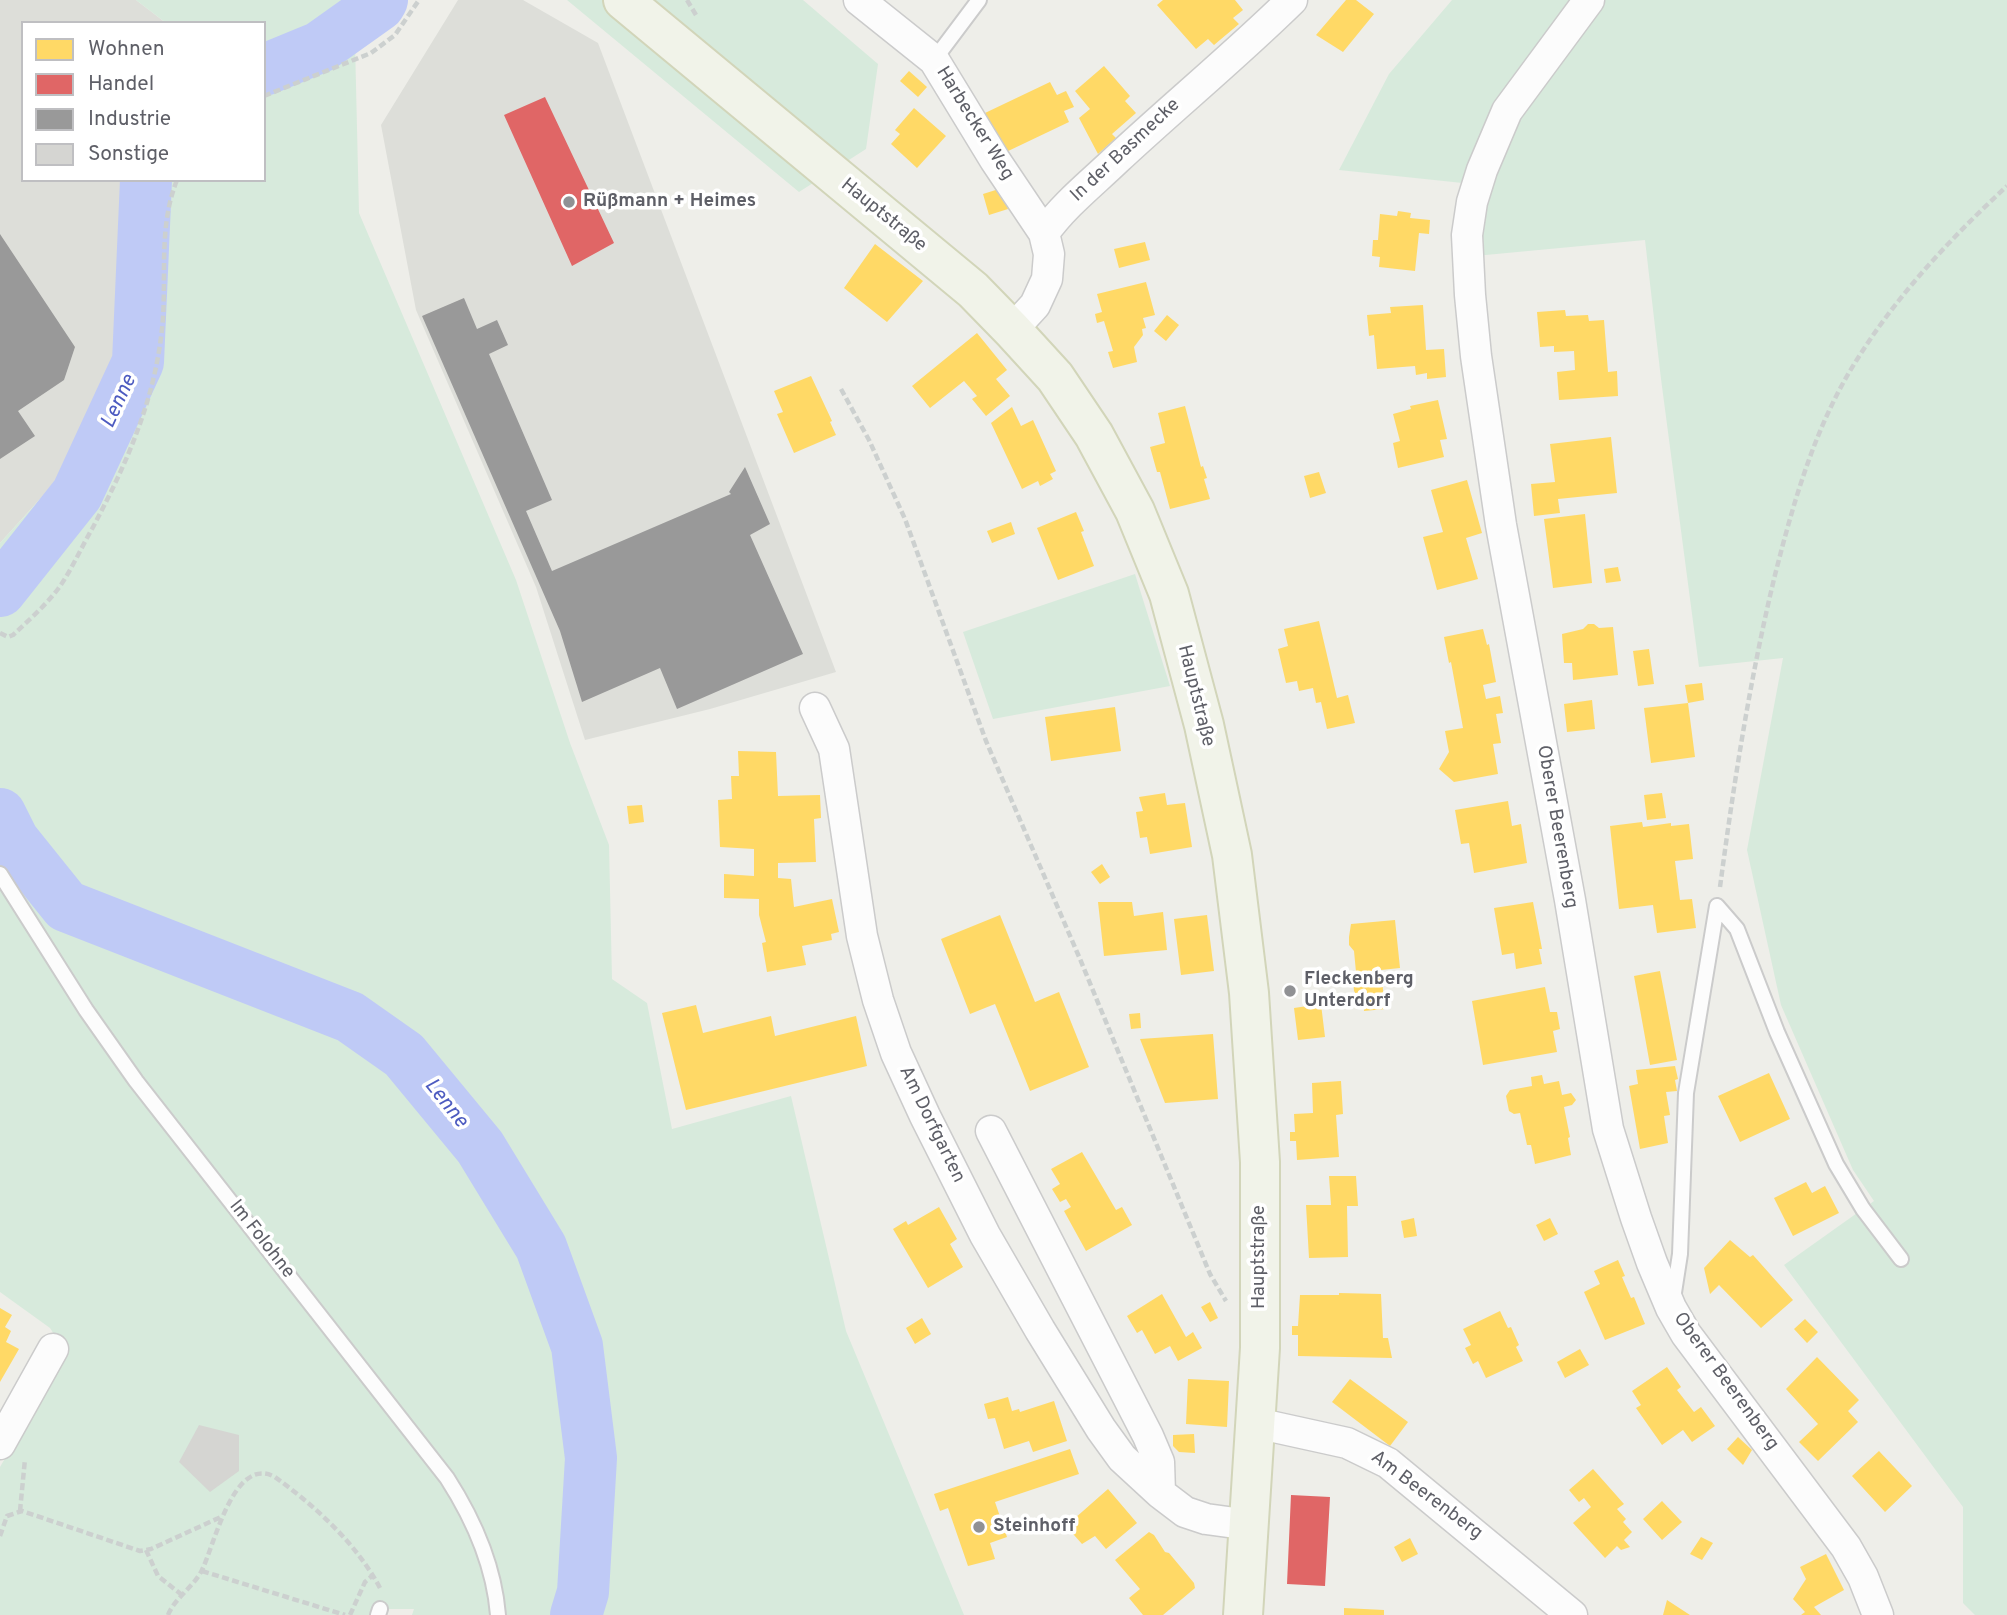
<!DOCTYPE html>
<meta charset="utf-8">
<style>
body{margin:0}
#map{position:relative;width:2007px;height:1615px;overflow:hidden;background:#eeeee9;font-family:Overpass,sans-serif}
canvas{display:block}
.legend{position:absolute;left:21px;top:21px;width:245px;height:161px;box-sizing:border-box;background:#fff;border:2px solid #bfbfc2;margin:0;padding:9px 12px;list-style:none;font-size:21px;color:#5e5f67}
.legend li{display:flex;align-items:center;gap:14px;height:35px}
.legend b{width:35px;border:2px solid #bfbfc2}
</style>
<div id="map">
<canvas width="2007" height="1615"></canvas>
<ul class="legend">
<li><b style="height:19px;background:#ffd966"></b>Wohnen</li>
<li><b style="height:19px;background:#e06666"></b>Handel</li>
<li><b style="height:19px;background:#999"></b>Industrie</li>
<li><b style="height:19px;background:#d5d5d2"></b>Sonstige</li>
</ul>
</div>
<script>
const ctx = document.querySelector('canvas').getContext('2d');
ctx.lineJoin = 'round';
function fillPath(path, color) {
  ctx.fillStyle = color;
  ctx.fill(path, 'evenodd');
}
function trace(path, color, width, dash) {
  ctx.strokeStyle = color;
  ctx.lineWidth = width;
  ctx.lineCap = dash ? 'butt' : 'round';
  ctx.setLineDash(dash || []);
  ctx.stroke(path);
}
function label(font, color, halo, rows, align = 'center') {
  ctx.font = font + ' Overpass,sans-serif';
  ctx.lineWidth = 7;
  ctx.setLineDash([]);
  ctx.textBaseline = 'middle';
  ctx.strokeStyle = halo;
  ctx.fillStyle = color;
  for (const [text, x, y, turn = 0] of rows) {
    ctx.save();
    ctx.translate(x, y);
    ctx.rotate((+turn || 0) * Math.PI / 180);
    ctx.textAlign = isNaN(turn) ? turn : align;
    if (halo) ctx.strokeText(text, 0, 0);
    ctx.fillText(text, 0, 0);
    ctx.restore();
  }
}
const industrial = new Path2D(`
 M0 0H136L166 23H23V180H170L150 378 0 543Z
 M458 0H523L598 43 836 672 710 709 585 740 536 587 416 310 381 125Z`);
const green = new Path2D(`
 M136 0H354L359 213 516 580 570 743 609 845 612 979 647 1003 672 1129 791 1096 846 1331 964 1615H412L414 1609H371L369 1615H0V1467L66 1353 50 1328 0 1292V543L150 378 170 180H264V23H166Z
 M567 0H803L878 64 866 149 799 192Z
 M1452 0H2007V1615H1975L1963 1603V1507L1784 1265 1874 1201 1853 1170 1781 1005 1747 850 1783 658 1699 667 1661 379 1645 240 1475 256 1472 184 1339 170 1389 74Z
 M1135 574 1170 686 993 719 963 632Z`);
const homes = new Path2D(`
 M1163 0H1235L1243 10 1233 18 1239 24 1214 45 1208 39 1196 49 1157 5Z
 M1346 0H1356L1374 14 1343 52 1316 35Z
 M1104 66 1130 96 1125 101 1136 113 1112 134 1116 138 1098 154 1079 118 1090 109 1075 91Z
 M909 71 927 87 918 97 900 81Z
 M1050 82 1057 95 1066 91 1074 107 1064 111 1069 122 1004 153 985 113Z
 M914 108 946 136 917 168 891 144 900 134 895 130Z
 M1002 188 1008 209 989 215 983 194Z
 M1398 211 1411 213 1410 218 1430 220 1429 234 1419 233 1415 271 1379 267 1380 257 1372 256 1373 240H1378L1380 214 1397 216Z
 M1145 242 1150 260 1119 268 1114 249Z
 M875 244 923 281 887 322 844 288Z
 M1146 282 1155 315 1143 318 1146 328 1142 329 1143 335 1134 347 1137 362 1113 368 1108 352 1113 351 1104 321 1097 323 1095 314 1102 312 1097 294Z
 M1423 305 1426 350 1444 349 1446 377 1427 379V373L1416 375 1415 366 1377 369 1374 335 1369 336 1367 315 1391 313 1390 307Z
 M1565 310 1566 316 1588 315 1589 321 1604 320 1608 372 1617 371 1618 396 1559 400 1557 372 1575 370 1574 351 1554 352V346L1540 347 1537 312Z
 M1167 315 1179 325 1166 341 1154 331Z
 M977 333 1007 370 996 379 1010 396 986 416 972 399 977 396 964 381 930 408 912 386Z
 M811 376 832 421 830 422 836 435 794 453 777 414 783 412 774 391Z
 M1438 400 1447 439 1440 440 1444 457 1398 468 1393 443 1400 441 1393 414 1411 409 1410 406Z
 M1185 406 1201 467 1203 466 1207 478 1204 479 1210 499 1170 509 1160 472H1157L1150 447 1165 443 1158 413Z
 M1012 407 1021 426 1033 420 1056 471 1050 474 1053 479 1040 486 1038 481 1022 489 991 423Z
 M1611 437 1617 493 1558 499 1560 513 1534 516 1531 484 1555 482 1550 444Z
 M1319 472 1326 493 1310 498 1304 476Z
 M1467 480 1482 533 1466 538 1478 579 1437 590 1423 537 1443 532 1431 490Z
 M1076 512 1084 531 1081 532 1094 566 1058 580 1037 528Z
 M1585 514 1592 583 1553 588 1544 519Z
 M1011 522 1015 534 992 543 987 531Z
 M1618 567 1621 581 1606 583 1604 569Z
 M1319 621 1337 698 1348 695 1355 723 1327 729 1321 702 1316 703 1313 688 1299 691 1297 681 1286 683 1278 649 1288 646 1284 629Z
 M1588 624H1594L1599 628 1613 627 1618 675 1573 680 1572 663H1564L1562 634 1583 629Z
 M1483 629 1487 645 1489 644 1496 682 1483 685 1486 699 1500 696 1503 713 1496 714 1501 743 1493 744 1498 774 1454 782 1439 769 1449 752 1445 731 1463 728 1451 662 1449 663 1444 637Z
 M1649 649 1654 684 1638 686 1633 651Z
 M1702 683 1704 700 1688 703 1685 685Z
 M1592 700 1595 729 1567 732 1564 704Z
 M1688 703 1695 757 1651 763 1644 708Z
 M1115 707 1121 751 1051 761 1045 717Z
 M738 751 776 752 778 796 820 795 821 818 814 819 816 862 778 863V878L791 879 794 907 832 899 839 932 831 934 832 940 802 946 806 965 767 972 762 943 766 942 759 915V899L724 898V874L754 876V849L720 847 718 800 732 799 731 776H739Z
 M1165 793 1167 805 1185 803 1192 847 1150 854 1147 837 1140 838 1136 812 1143 811 1139 797Z
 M1662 793 1666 818 1647 820 1644 795Z
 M1508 801 1512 826 1521 824 1527 863 1474 873 1469 843 1461 844 1455 810Z
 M642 805 644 822 629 824 627 806Z
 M1642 822 1643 827 1671 823V826L1689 824 1693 859 1675 861 1680 900 1692 899 1696 928 1657 933 1653 905 1619 909 1610 826Z
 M1102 864 1110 877 1100 884 1091 872Z
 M1098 902H1132L1134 916 1163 912 1167 950 1104 956Z
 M1533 902 1542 949H1539L1542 964 1516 969 1514 953 1502 955 1494 908Z
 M1000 915 1035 1002 1059 992 1089 1067 1030 1091 995 1004 970 1014 941 939Z
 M1207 915 1214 971 1181 975 1174 919Z
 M1395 920 1400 968 1381 970 1385 1009 1364 1011 1363 997H1358L1354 991 1353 979 1356 972 1354 951 1349 945V937L1351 924Z
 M1660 971 1677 1060 1650 1065 1634 976Z
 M1545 987 1550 1012H1557L1560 1029 1553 1031 1557 1052 1483 1065 1472 1001Z
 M1321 1004 1325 1037 1298 1040 1294 1008Z
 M696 1005 703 1033 771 1016 775 1036 856 1016 867 1066 686 1110 662 1013Z
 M1140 1013 1141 1028 1131 1029 1129 1014Z
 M1213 1034 1218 1099 1165 1103 1140 1039Z
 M1675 1066 1678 1079 1675 1080 1677 1091 1666 1092 1670 1115 1664 1116 1668 1143 1640 1149 1629 1086 1638 1084 1636 1070Z
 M1769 1073 1790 1119 1740 1142 1718 1096Z
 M1542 1075 1544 1084 1559 1081 1562 1095 1571 1093 1576 1100 1572 1105 1564 1107 1570 1137 1568 1138 1571 1155 1535 1164 1531 1145H1527L1520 1113 1514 1114 1509 1111 1506 1096 1510 1090 1532 1086 1531 1077Z
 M1341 1081 1343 1114 1336 1115 1339 1157 1297 1160 1296 1141H1290V1132H1295L1294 1114 1313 1113 1312 1083Z
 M1082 1152 1116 1210 1122 1207 1132 1225 1086 1251 1064 1211 1071 1207 1066 1199 1060 1202 1052 1189 1060 1184 1051 1169Z
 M1329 1176H1356L1358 1206H1347L1348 1257 1309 1258 1306 1205H1331Z
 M1806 1182 1812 1193 1825 1186 1839 1213 1793 1236 1774 1198Z
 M939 1207 957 1239 950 1244 963 1267 928 1288 893 1229 906 1221 908 1225Z
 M1414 1218 1417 1236 1404 1238 1401 1221Z
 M1550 1218 1558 1234 1544 1241 1536 1225Z
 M1730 1240 1750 1257 1753 1255 1793 1300 1761 1328 1719 1285 1710 1294 1704 1268Z
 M1618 1260 1625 1276 1622 1277 1631 1298 1634 1297 1645 1324 1605 1340 1584 1292 1600 1284 1594 1271Z
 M1339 1293 1381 1294 1383 1338H1388L1392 1358 1298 1356V1335H1292V1326H1298L1300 1295H1339Z
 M1162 1294 1186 1337 1193 1332 1202 1348 1178 1361 1170 1346 1155 1354 1142 1330 1137 1333 1127 1316Z
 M1210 1302 1218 1318 1210 1322 1201 1307Z
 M0 1308 12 1315 5 1327 11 1331 6 1342 19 1349 0 1382Z
 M1500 1311 1508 1328 1511 1327 1519 1345 1516 1347 1523 1361 1486 1378 1478 1361 1473 1364 1465 1348 1471 1345 1463 1329Z
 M922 1318 931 1334 915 1344 906 1328Z
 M1805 1319 1818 1332 1807 1343 1794 1329Z
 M1580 1349 1589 1365 1565 1378 1557 1362Z
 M1817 1357 1859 1400 1848 1411 1858 1422 1818 1461 1799 1442 1818 1424 1786 1389Z
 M1667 1367 1681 1387 1677 1390 1694 1412 1701 1407 1715 1426 1692 1442 1683 1430 1662 1445 1636 1408 1641 1405 1632 1391Z
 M1188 1379 1229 1381 1227 1427 1186 1424Z
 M1350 1379 1408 1422 1390 1446 1332 1402Z
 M1008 1397 1012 1411 1019 1409 1020 1412 1054 1401 1067 1441 1033 1452 1029 1441 1004 1449 995 1418 988 1419 984 1404Z
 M1194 1434 1195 1453 1179 1452 1173 1446V1435Z
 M1738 1437 1752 1450 1743 1465 1727 1449Z
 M1070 1449 1079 1474 995 1502 1007 1537 990 1543 995 1559 968 1566 948 1508 940 1511 934 1494Z
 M1879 1451 1912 1486 1885 1512 1852 1476Z
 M1593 1469 1624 1504 1617 1509 1626 1519 1623 1522 1632 1532 1624 1540 1630 1547 1621 1550 1617 1546 1605 1558 1573 1523 1591 1507 1584 1498 1579 1502 1569 1490Z
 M1108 1489 1137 1523 1106 1549 1095 1536 1082 1544 1066 1526Z
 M1662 1501 1682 1522 1662 1540 1643 1519Z
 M1149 1532 1154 1535 1165 1552 1169 1553 1194 1583 1195 1588 1163 1615H1143L1129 1598 1140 1589 1115 1560Z
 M1701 1537 1713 1543 1702 1560 1690 1554Z
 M1410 1538 1418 1554 1402 1562 1394 1547Z
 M1826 1554 1844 1590 1814 1607 1821 1615H1801L1805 1612 1793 1599 1806 1579 1800 1567Z
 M1667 1600 1690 1615H1663Z
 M1344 1608 1384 1610V1615H1344Z`);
const shops = new Path2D(`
 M545 97 614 243 572 266 504 115Z
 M1291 1495 1330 1497 1325 1586 1287 1584Z`);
const industry = new Path2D(`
 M0 234 75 347 64 380 18 411 35 436 0 459Z
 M464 298 477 329 497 320 508 345 489 354 552 500 526 511 552 571 731 494 729 492 745 467 770 524 750 535 803 654 677 709 660 668 582 702 560 631 422 316Z`);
const river = new Path2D(`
 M264 70 320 47 379 5 382 0
 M0 591 77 494 138 362 146 180
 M0 814 13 840 66 906 350 1017 404 1055 480 1147 541 1247 577 1346 591 1458 583 1592 576 1615`);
const building = new Path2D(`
 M199 1425 239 1435V1471L210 1492 179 1462Z`);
const path = new Path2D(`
 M687 0 696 15
 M264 96 371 53 395 35 419 0
 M841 389 869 440 905 519 986 741 1080 959 1210 1274 1226 1301
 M0 633 8 637 13 635C28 621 45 606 58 589 71 571 81 548 92 529 128 461 157 396 163 318 166 271 159 225 177 180
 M1720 887C1734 782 1750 678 1775 575 1794 500 1816 423 1858 358 1898 294 1952 237 2007 186
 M20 1511 25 1459
 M0 1536 7 1516 22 1511 140 1551 151 1549 223 1516
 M146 1550 158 1576 182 1595
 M202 1571 345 1615
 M168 1615C175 1598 192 1588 201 1572 214 1548 233 1454 275 1477 316 1507 356 1543 380 1588
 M350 1615 365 1582 373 1575`);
const service = new Path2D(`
 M934 60 979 0
 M0 874 86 1010 136 1081 447 1478C474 1520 494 1565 498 1615
 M1717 906 1737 929 1777 1032 1836 1164 1863 1209 1901 1259
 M1673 1299 1680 1254 1686 1093 1717 906
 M378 1615 380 1609`);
const minor = new Path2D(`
 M859 0 934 60 995 160 1044 233 1049 254 1047 279 1035 305 1012 330
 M1589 0 1507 111 1482 170 1472 202 1467 235 1470 295 1476 356 1501 525 1570 900 1608 1129 1636 1218 1652 1263 1671 1308 1686 1334 1846 1547 1863 1577 1878 1615
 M1044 233C1064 205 1092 183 1116 160 1174 106 1236 55 1292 0
 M815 708 834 749 862 936 878 1000 896 1053 925 1116 985 1235 1040 1330 1101 1429 1122 1458 1160 1493 1185 1512 1206 1519 1250 1525
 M991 1131 1148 1436 1159 1462 1160 1493
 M1256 1423 1347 1443 1388 1463 1572 1615
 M0 1444 53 1349`);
const primary = new Path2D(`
 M623 0 973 290 1012 330 1055 377 1094 435 1135 511 1169 594 1204 725 1232 855 1249 993 1260 1162V1348L1243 1615`);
const markers = [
 [569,202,7,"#909194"],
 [1290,991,7,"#909194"],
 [979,1527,7,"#909194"]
];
const streetNames = [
 ["Harbecker Weg",974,124,58],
 ["In der Basmecke",1126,151,-43],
 ["Hauptstraße",883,216,39],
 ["Hauptstraße",1195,696,76],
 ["Oberer Beerenberg",1556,827,80],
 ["Am Dorfgarten",931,1125,64],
 ["Im Folohne",261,1240,52],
 ["Hauptstraße",1260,1257,-90],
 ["Oberer Beerenberg",1725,1382,54],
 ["Am Beerenberg",1426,1496,37]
];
const poiNames = [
 ["Rüßmann + Heimes",583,202],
 ["Fleckenberg",1304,980],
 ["Unterdorf",1304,1002],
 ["Steinhoff",993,1527]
];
const waterNames = [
 ["Lenne",120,402,-65],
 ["Lenne",445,1104,51]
];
fillPath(industrial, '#ddded9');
fillPath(green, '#d7eadc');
fillPath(homes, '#ffd966');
fillPath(shops, '#e06666');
fillPath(industry, '#999');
trace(river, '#bfcaf6', 52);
fillPath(building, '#d5d5d2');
trace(service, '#cbcbcb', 18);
trace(minor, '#cbcbcb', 33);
trace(primary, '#d2d5b9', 42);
trace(path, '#ccd0cf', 4.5, [7, 3.5]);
trace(service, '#fcfcfc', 14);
trace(minor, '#fcfcfc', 30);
trace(primary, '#f1f3e9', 38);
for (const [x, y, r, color] of markers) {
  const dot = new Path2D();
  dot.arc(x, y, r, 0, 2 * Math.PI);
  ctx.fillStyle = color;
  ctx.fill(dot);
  trace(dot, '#fff', 2.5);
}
label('19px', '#5e5f67', '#fff', streetNames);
label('bold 19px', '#5e5f67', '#fff', poiNames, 'left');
label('italic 21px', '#4d5bc0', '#fff', waterNames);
</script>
